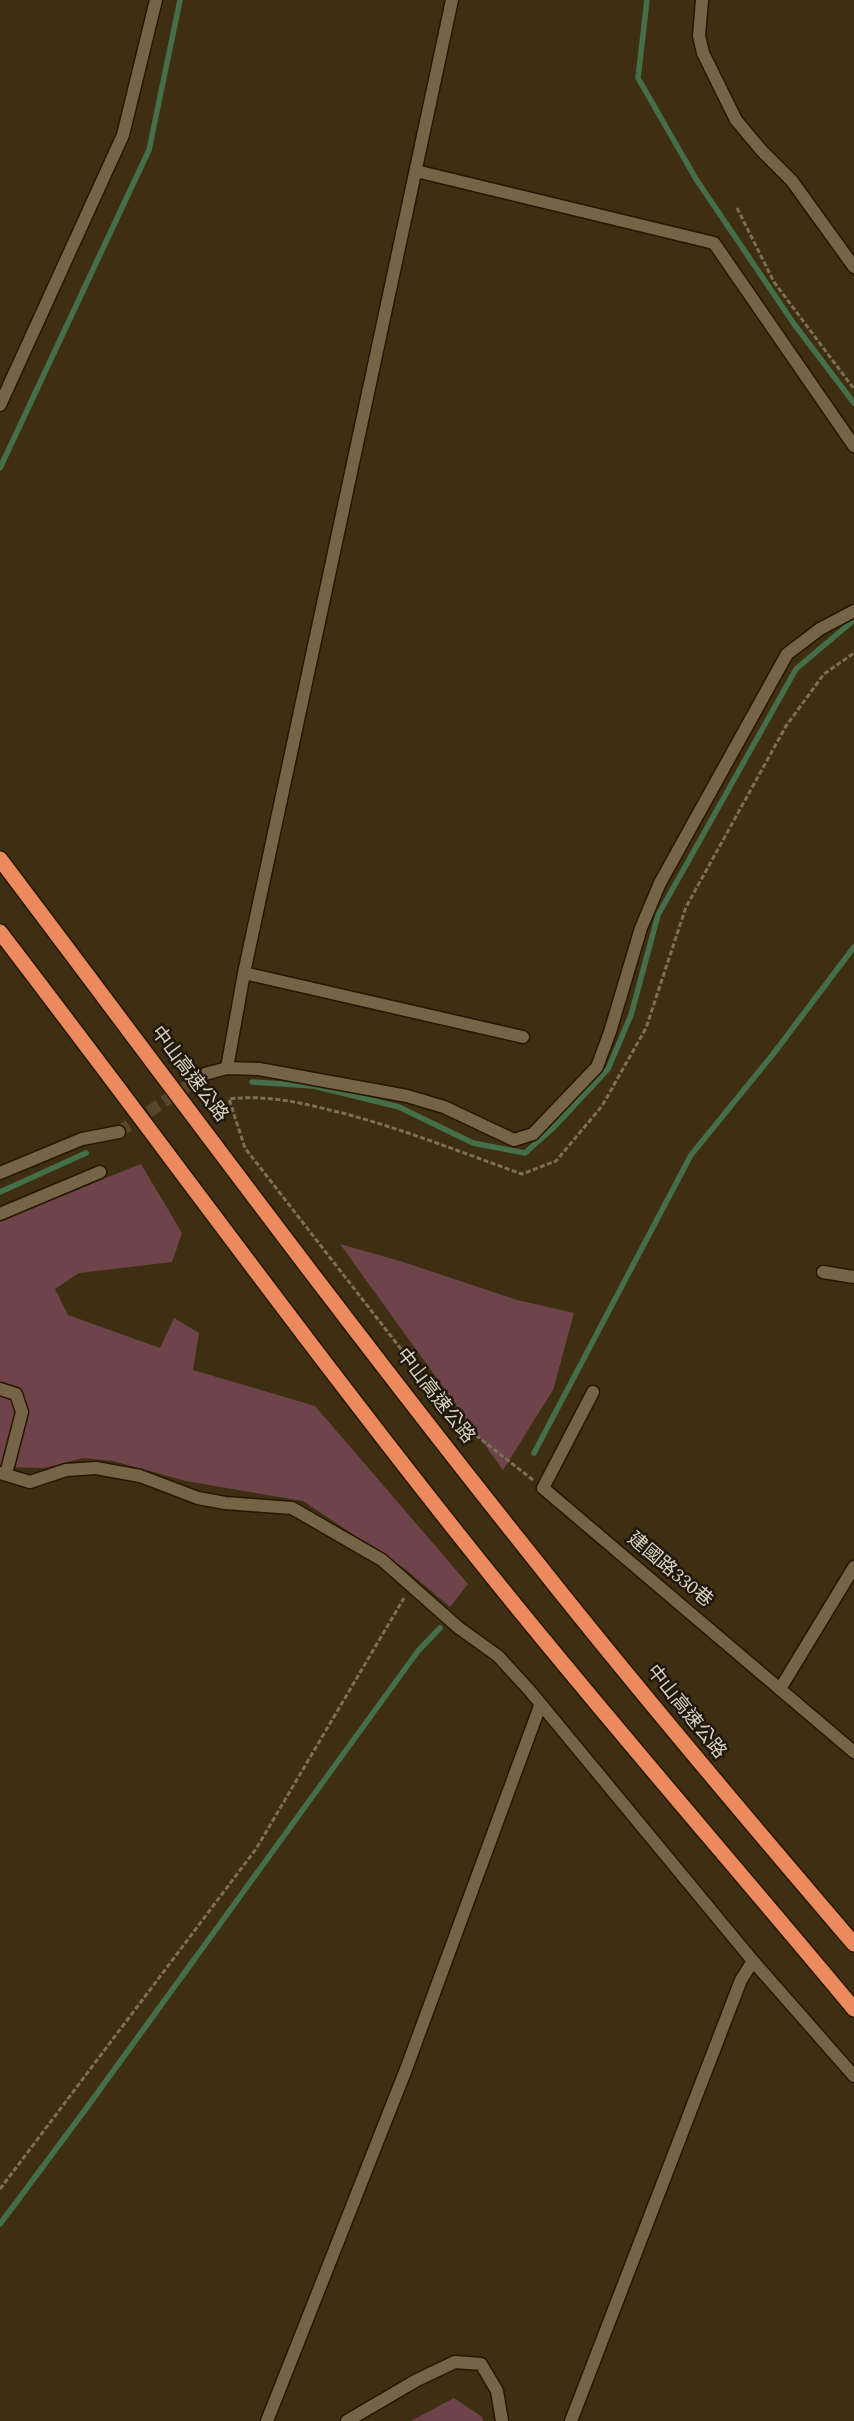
<!DOCTYPE html>
<meta charset="utf-8">
<style>
body{margin:0}
canvas{display:block;background:#3f2f12}
</style>
<canvas width="854" height="2421"></canvas>
<script>
const ctx = document.querySelector('canvas').getContext('2d');
ctx.lineJoin = 'round';
function fillPath(path, color) {
  ctx.fillStyle = color;
  ctx.fill(path, 'evenodd');
}
function trace(path, color, width, dash) {
  ctx.strokeStyle = color;
  ctx.lineWidth = width;
  ctx.lineCap = dash ? 'butt' : 'round';
  ctx.setLineDash(dash || []);
  ctx.stroke(path);
}
function label(font, color, halo, rows, align = 'center') {
  ctx.font = font + ' Spectral,"Noto Sans TC",serif';
  ctx.lineWidth = 5;
  ctx.setLineDash([]);
  ctx.textBaseline = 'middle';
  ctx.strokeStyle = halo;
  ctx.fillStyle = color;
  for (const [text, x, y, turn = 0] of rows) {
    ctx.save();
    ctx.translate(x, y);
    ctx.rotate((+turn || 0) * Math.PI / 180);
    ctx.textAlign = isNaN(turn) ? turn : align;
    if (halo) ctx.strokeText(text, 0, 0);
    ctx.fillText(text, 0, 0);
    ctx.restore();
  }
}
const green = new Path2D(`
 M141 1164 182 1233 172 1262 79 1273 55 1289 68 1315 160 1348 174 1318 199 1333 193 1370 315 1406 468 1584 450 1607 404 1568 303 1501 186 1481 113 1461 83 1458 44 1468 0 1467V1220Z
 M340 1244 403 1262 517 1300 574 1313 553 1390 503 1470Z
 M454 2398 482 2417 483 2421H411Z`);
const stream = new Path2D(`
 M647 0 638 78 696 179 794 324 854 403
 M0 468 149 150 180 0
 M252 1082 314 1086 399 1107 473 1143 525 1153 553 1128 608 1069 631 1015 658 915 796 669 854 620
 M0 1192 86 1153
 M534 1453 691 1155 774 1053 854 947
 M0 2224 85 2110 418 1651 440 1628`);
const minorTunnel = new Path2D(`
 M119 1132 205 1074`);
const path = new Path2D(`
 M737 208 774 282 854 389
 M533 1480 450 1415 425 1380 245 1148 229 1099C262 1095 294 1101 326 1109 394 1125 457 1151 522 1174L556 1161 602 1106 646 1028 686 907 786 726 824 674 854 653
 M0 2189 256 1849 404 1598`);
const minor = new Path2D(`
 M702 0 699 36 703 53 736 120 762 151 792 181 854 267
 M416 171 714 243 854 446
 M0 405 123 135 156 0
 M244 973 523 1037
 M227 1068 244 973 452 0
 M205 1074 227 1068 259 1069 407 1096 444 1107 514 1140 533 1134 597 1067 610 1032 641 928 660 883 787 654 820 629 854 611
 M0 1173 82 1139 119 1132
 M0 1214 100 1172
 M823 1272 854 1277
 M0 1389 16 1394 22 1412 6 1474
 M593 1392 543 1488 854 1752
 M0 1473 30 1482 66 1470 96 1468 140 1476 198 1498 225 1503 292 1508 382 1560 459 1628 498 1656 530 1691 753 1961 854 2076
 M780 1689 854 1567
 M267 2421 405 2072 540 1706
 M347 2421 417 2380 455 2362 481 2364 497 2391 502 2421
 M571 2421 741 1980 753 1961`);
const highway = new Path2D(`
 M0 859C178 1095 354 1334 539 1565 641 1694 747 1819 854 1944
 M0 932C167 1150 327 1372 499 1585 615 1729 736 1867 854 2009`);
const streetNames = [
 ["中山高速公路",188,1075,53],
 ["中山高速公路",434,1397,52],
 ["建國路330巷",669,1571,40],
 ["中山高速公路",685,1713,51]
];
fillPath(green, '#6e444a');
trace(stream, '#446f4a', 5.5);
trace(minorTunnel, '#56472c', 12, [12, 6]);
trace(minor, '#261600', 15);
trace(highway, '#261600', 18);
trace(path, '#7c6f57', 3, [5, 2.5]);
trace(minor, '#766446', 12);
trace(highway, '#eb8a5c', 15);
label('19px', '#dad0c0', '#20180c', streetNames);
</script>
